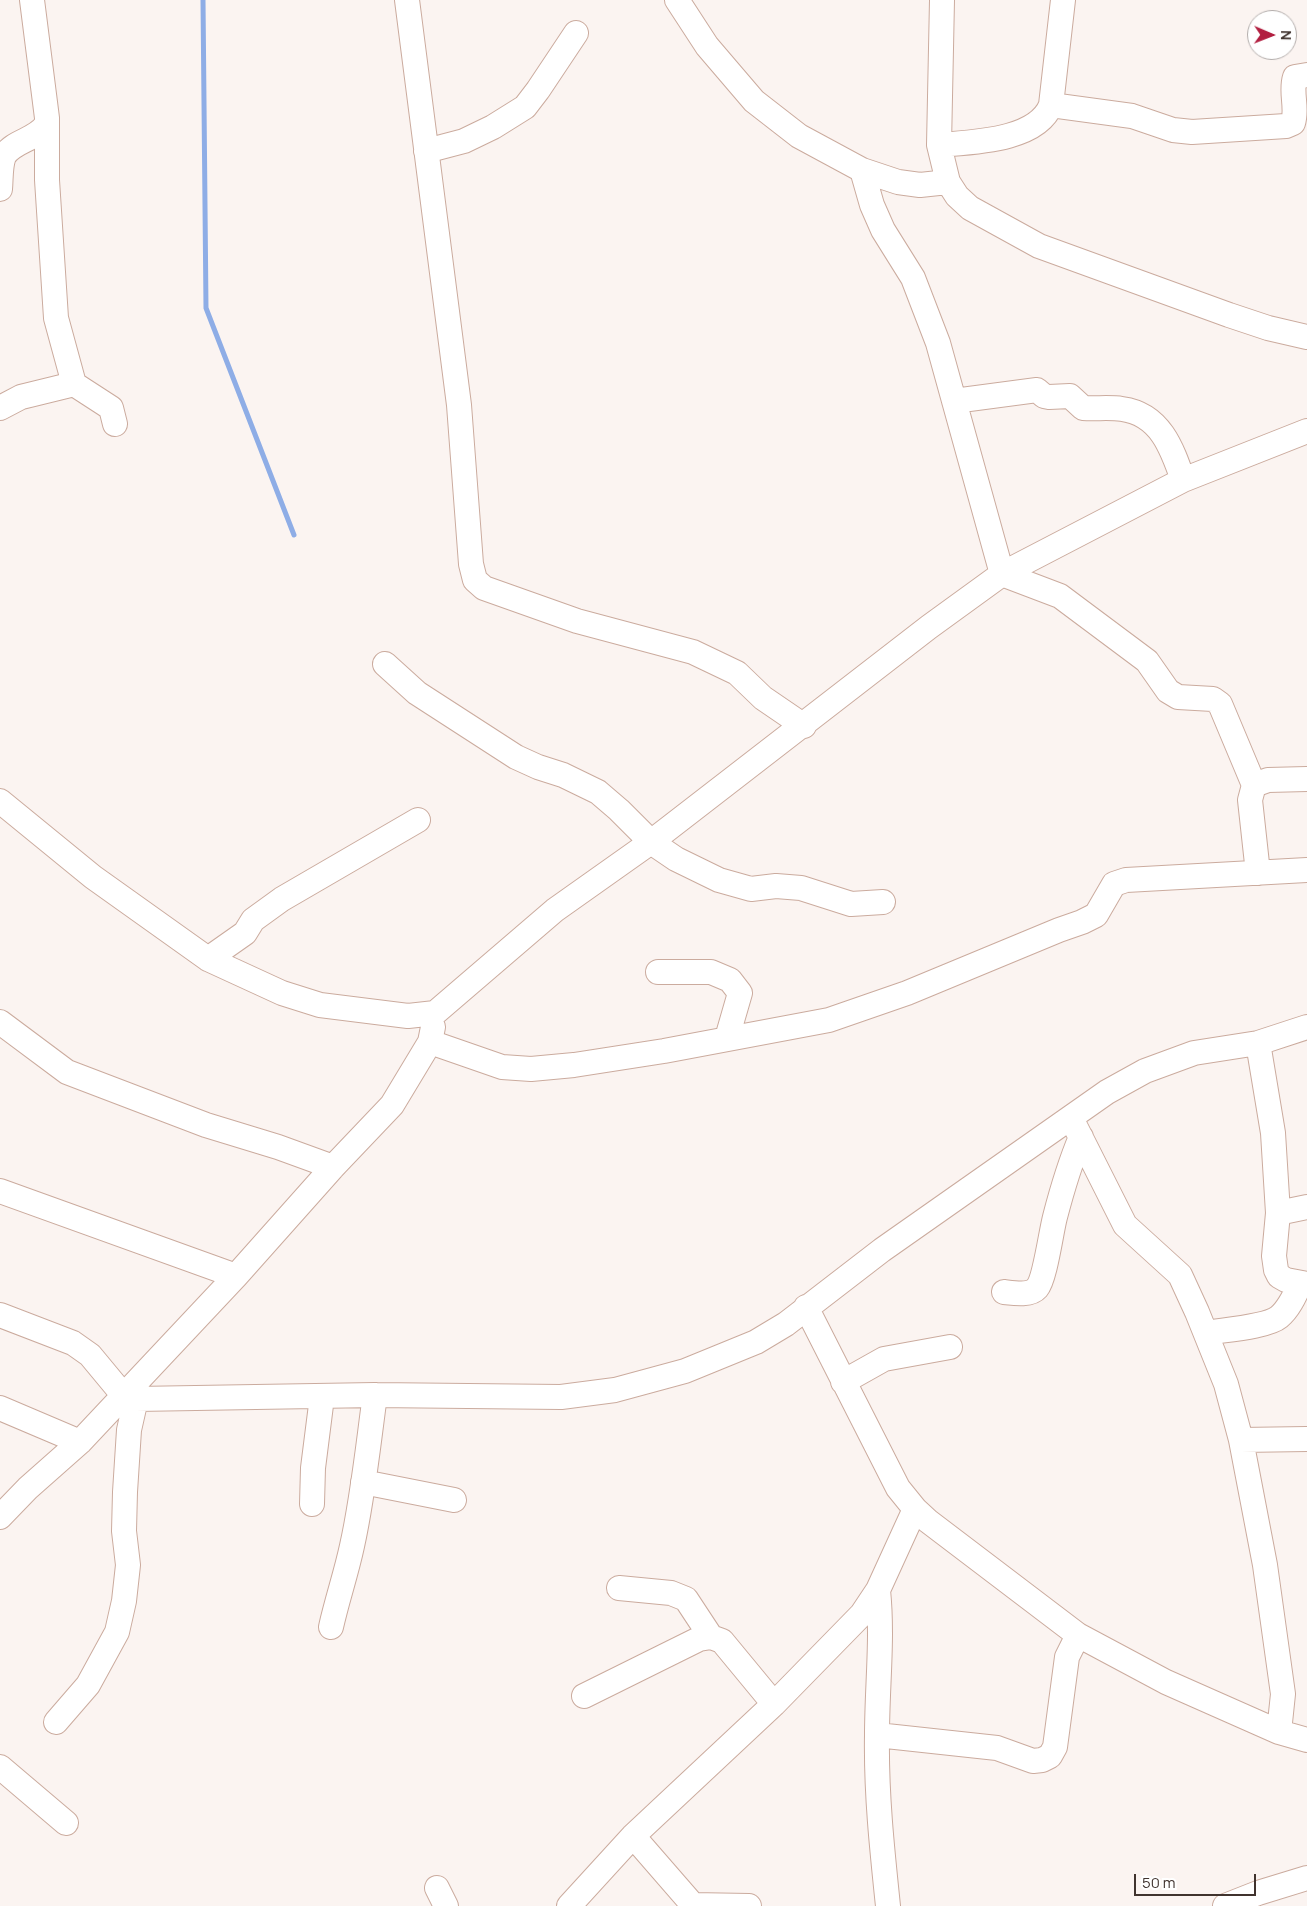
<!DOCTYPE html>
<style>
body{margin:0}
#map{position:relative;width:1307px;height:1906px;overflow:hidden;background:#fbf4f1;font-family:Manrope,sans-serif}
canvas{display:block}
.north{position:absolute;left:1247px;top:10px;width:50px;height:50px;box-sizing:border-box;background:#fff;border:1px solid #b3adab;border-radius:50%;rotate:91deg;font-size:14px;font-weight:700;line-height:20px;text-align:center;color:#40332e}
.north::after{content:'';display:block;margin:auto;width:18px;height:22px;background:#b21f40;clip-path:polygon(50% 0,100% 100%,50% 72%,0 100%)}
.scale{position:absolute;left:1134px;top:1874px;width:122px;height:22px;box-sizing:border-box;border:2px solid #40332e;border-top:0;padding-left:6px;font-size:15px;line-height:18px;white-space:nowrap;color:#40332e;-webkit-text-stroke:4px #fff;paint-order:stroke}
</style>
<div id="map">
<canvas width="1307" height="1906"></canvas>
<div class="north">N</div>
<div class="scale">50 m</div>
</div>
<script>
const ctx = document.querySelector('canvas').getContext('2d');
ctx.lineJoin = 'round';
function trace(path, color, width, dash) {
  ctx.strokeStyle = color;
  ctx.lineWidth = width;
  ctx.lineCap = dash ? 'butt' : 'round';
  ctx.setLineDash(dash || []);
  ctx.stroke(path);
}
const stream = new Path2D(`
 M203 0 206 308 294 535`);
const minor = new Path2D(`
 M32 0 47 118V180L56 318 74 384 111 408 115 424
 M407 0 459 405 471 564 475 580 484 588 577 621 693 652 737 673 763 698 804 726
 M677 0 707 46 754 101 799 136 862 170 898 182 920 185 948 182
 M942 0 939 145 948 182 957 196 970 208 1039 246 1229 315 1268 328 1307 337
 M1051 105 1132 116 1173 130 1192 132 1286 126 1293 123C1298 108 1290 92 1295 77L1307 75
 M939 145C972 142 1037 141 1051 105L1063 0
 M426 151 464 141 493 127 525 107 538 90 576 33
 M862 170 872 205 883 230 913 278 938 343 1002 574 1060 596 1147 661 1168 691 1178 697 1213 699 1220 704 1254 785
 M0 189C1 179 0 166 4 156 13 141 36 140 46 125
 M954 401 1037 390 1044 396 1049 397 1070 396 1083 408C1096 409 1109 407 1122 409 1160 414 1172 448 1183 480
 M0 408 21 397 74 384
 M385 664 417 693 516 757 538 767 563 775 598 792 619 810 651 842 676 859 719 880 751 889 776 886 801 888 851 904 883 902
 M0 801 93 877 208 959 282 993 320 1005 408 1016 435 1013 555 910 651 842 929 627 1002 574 1183 480 1307 431
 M1258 873 1250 800 1254 785 1268 780 1307 779
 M208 959 245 933 253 920 282 899 418 820
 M658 972H711L730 980 740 993 727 1038
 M0 1022 67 1072 206 1125 278 1147 333 1167
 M430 1042 502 1067 531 1069 574 1065 664 1051 829 1020 907 993 1059 930 1082 922 1096 915 1114 884 1126 880 1307 870
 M1258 1043 1273 1133 1278 1213 1274 1256 1276 1270 1279 1276 1286 1280 1307 1284
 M1071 1118 1125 1225 1180 1275 1197 1312 1226 1384 1241 1440 1265 1565 1283 1694 1279 1732
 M0 1191 236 1276
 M1278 1213 1307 1207
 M1004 1292C1013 1293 1030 1296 1037 1288 1045 1279 1051 1232 1055 1217 1062 1190 1070 1163 1081 1137
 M806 1307 898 1488 915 1509 928 1521 1078 1635 1166 1682 1279 1732 1307 1740
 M0 1315 73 1343 90 1355 124 1396 136 1399 375 1395 561 1397 615 1390 685 1371 756 1342 786 1324 882 1250 1107 1092 1145 1071 1194 1053 1258 1043 1307 1027
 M1206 1333C1222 1330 1267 1327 1279 1317 1289 1309 1295 1295 1300 1284
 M843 1382 884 1359 950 1347
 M0 1408 80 1442
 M1241 1440 1307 1439
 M363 1482 454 1500
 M312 1504 313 1468 322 1397
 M0 1517 28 1488 80 1442 236 1276 333 1167 392 1105 430 1042 433 1027
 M619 1588 671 1593 686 1599 711 1637
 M878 1590C883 1638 877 1686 877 1735 876 1792 882 1849 888 1906
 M331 1627C337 1600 346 1574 352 1546 363 1497 368 1446 375 1395
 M584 1696 699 1639 711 1637 722 1641 774 1704
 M56 1722 88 1685 117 1632 124 1601 128 1565 124 1531 125 1492 129 1430 136 1399
 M877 1735 997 1748 1033 1761 1042 1760 1050 1756 1055 1747 1067 1657 1078 1635
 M0 1767 66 1823
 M633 1836 693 1905 749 1906
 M437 1888 446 1906
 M569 1906 633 1836 774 1704 862 1614 878 1590 915 1509
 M1225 1906 1258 1893 1307 1878`);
trace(stream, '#8eade6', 5);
trace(minor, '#cbab9e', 26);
trace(minor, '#fff', 24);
</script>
